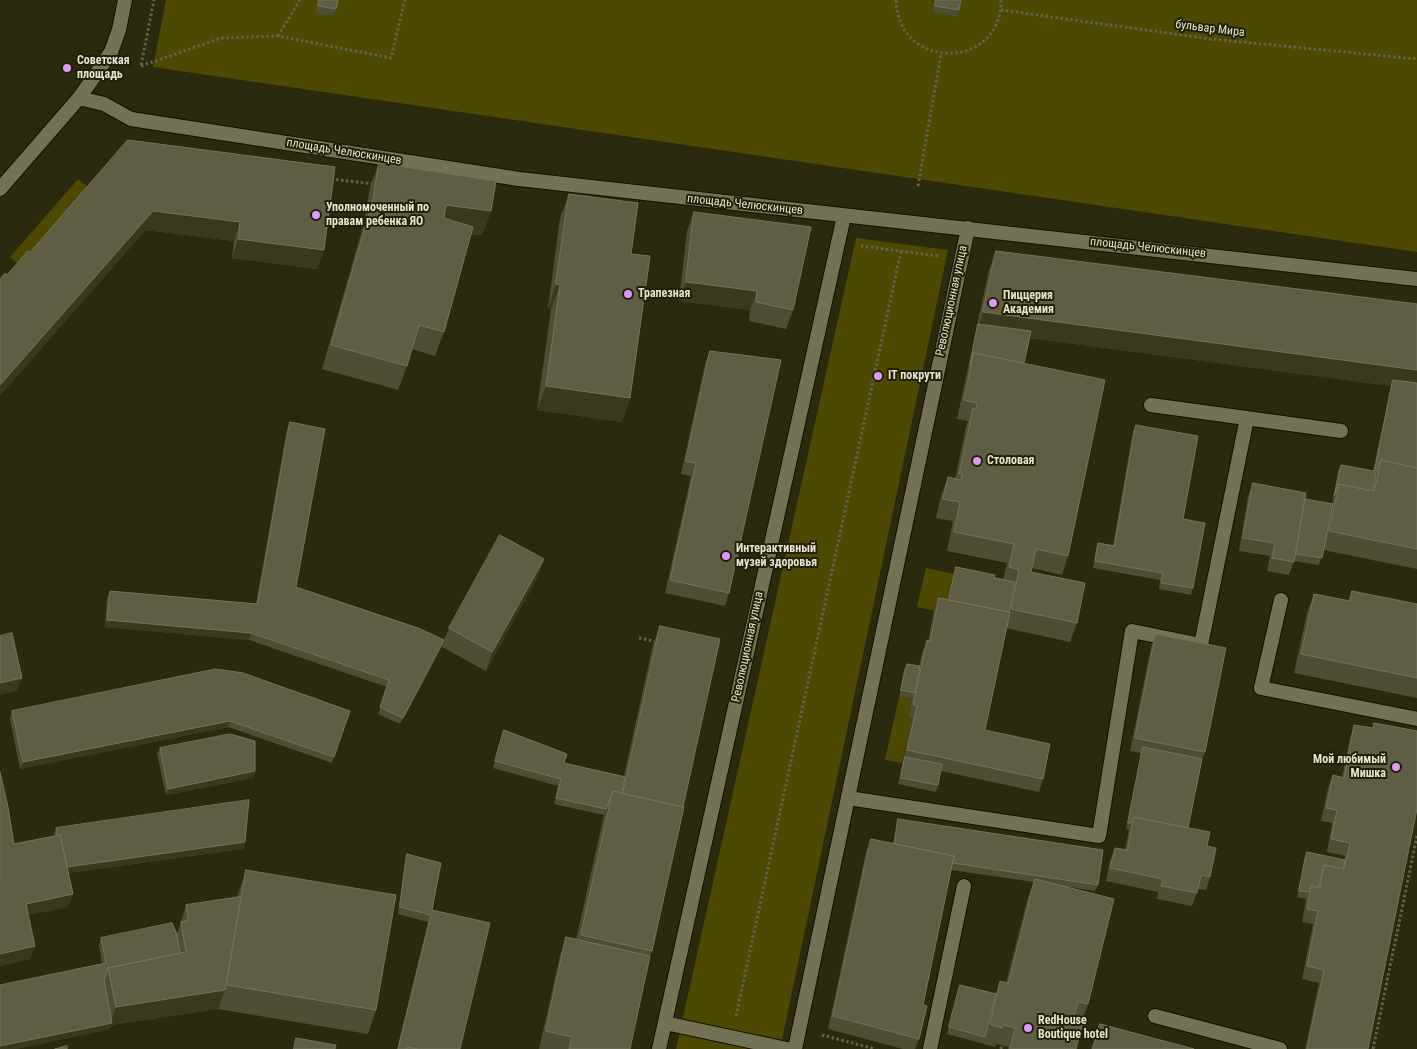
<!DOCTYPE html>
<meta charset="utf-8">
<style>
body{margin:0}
canvas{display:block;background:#2b290e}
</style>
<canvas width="1417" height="1049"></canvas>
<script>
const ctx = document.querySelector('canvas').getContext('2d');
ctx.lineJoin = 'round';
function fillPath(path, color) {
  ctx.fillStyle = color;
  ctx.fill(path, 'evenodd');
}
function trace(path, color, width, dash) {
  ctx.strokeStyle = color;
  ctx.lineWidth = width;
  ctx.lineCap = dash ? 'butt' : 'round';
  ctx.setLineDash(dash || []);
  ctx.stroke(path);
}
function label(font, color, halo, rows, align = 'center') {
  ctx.font = font + ' "Roboto Condensed",sans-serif';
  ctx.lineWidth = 4;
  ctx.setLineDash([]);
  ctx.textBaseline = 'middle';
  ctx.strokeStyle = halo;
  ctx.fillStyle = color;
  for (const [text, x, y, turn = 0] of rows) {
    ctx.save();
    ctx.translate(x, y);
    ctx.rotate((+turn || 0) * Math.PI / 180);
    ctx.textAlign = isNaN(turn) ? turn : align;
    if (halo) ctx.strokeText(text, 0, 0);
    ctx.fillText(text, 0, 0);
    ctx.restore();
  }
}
const green = new Path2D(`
 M166 0H1417V252L153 67Z
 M78 179 88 187 22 262 18 264 10 257Z
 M856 238 948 250 780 1049H676Z
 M926 568 954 574 946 613 917 607Z
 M899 697 912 699 908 718 912 719 902 763 885 760Z`);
const path = new Path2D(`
 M896 0C898 72 1002 70 1001 0
 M1001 10 1211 39 1417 59
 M278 36 300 0
 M141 65 154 0
 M141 66 221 38 278 36 391 58 405 0
 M331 179 374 184
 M918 186 941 54
 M861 246 939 256
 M639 638 658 642
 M736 1016 901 251
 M822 1035 875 1049
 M1001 1049 1002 1045
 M1373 1049 1417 836`);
const service = new Path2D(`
 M1151 405 1341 431
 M1281 600 1261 688 1417 719
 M848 798 1099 836 1132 631 1201 645 1247 418
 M1155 1016 1280 1049
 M930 1049 964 886`);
const minor = new Path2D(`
 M79 98 104 104 131 119 519 179 1417 279
 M0 189 79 98 96 74 111 52 119 30 125 0
 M665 1023 787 1049
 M659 1049 844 216
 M795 1049 968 228`);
const wall = new Path2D(`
 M318 0H338L334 16 316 13Z
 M935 0H961L959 10 957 17 933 12Z
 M379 163 491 211 482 235 471 234 444 332 435 356 412 349 407 366 398 390 322 369 364 223 370 187Z
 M335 167 324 250 317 269 232 258 234 241 146 230 7 275 30 252Z
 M569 194 631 254 630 398 622 422 537 410 551 309 548 308 560 218Z
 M694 212 793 310 786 329 749 321 750 310 679 301 687 231Z
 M996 251 1417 304V569L1323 550 1319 565 1294 561 1289 575 1267 571 1270 556 1239 551 1248 496 1253 483 1305 499 1332 504 1338 471 1341 465 1373 471 1391 386 1030 338 1024 363 1068 556 1062 575 1032 568 1031 572 1077 623 1070 642 1006 628 985 730 1043 779 1039 792 941 771 938 785 936 792 898 784 912 719 908 718 912 699 899 697 904 670 907 664 919 666 922 653 927 640 928 641 934 611 939 598 948 600 954 574 956 567 1003 579 1007 563 947 551 953 521 936 518 941 496 948 477 955 479 966 427 968 421 957 419 989 270Z
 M710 351 729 593 725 606 665 593 691 476 681 474 705 364Z
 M290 422 296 587 444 640 449 628 544 559 537 578 486 671 442 647 400 724 378 714 387 687 249 640 105 627 107 598 110 591 256 604 287 429Z
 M1136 425 1183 519 1193 588 1191 595 1159 589 1160 580 1093 568 1096 549 1098 543 1113 545 1133 431Z
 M1352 591 1417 604V698L1294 673 1307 613 1314 594 1348 601Z
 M660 626 683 807 652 951 650 956 630 1049H539L560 956 566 937 576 940 604 815 554 804 558 786 493 768 502 737 504 730 564 763 624 776 653 645Z
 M1156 634 1205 752 1202 759 1188 828 1207 846 1210 877 1206 890 1198 889 1192 906 1157 899 1158 892 1106 881 1110 861 1115 848 1125 850 1129 830 1126 829 1141 753 1130 751 1151 647Z
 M12 711H350L332 763 228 727 20 769 10 718Z
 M1374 723 1368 1049H1305L1319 983 1302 979 1313 924 1302 922 1306 899 1297 897 1304 859 1307 852 1344 860 1345 856 1327 852 1332 823 1321 821 1328 788 1333 775 1342 777 1350 738 1354 725 1372 728Z
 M160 748 255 771 253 778 166 795 157 754Z
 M0 772 14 844 53 836 56 828 245 842 243 849 68 873 73 894 68 907 28 915 35 946 30 959 0 966Z
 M898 819 1098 885 1095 891 1070 887 1088 1004 1083 1018 1076 1049H1008V1047L996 1044 995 1047 947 1034 958 991 960 985 996 994 1000 981 1006 983 1028 897 1034 882 951 870 923 1005 919 1039 915 1049H903L828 1029 866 852 871 839 893 843 896 826Z
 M407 854 432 910 460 1049H397L428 922 398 914 405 861Z
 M246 870 376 1010 368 1034 218 1009 111 1025 110 1029 16 1049 102 964 99 945 101 938 177 934 186 905 237 897Z
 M1100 1024 1194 1049H1091Z`);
const shadedWall = new Path2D(`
 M446 205 491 211 482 235 438 229Z
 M153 211 240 222 234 241 146 230 0 396V385Z
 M238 239 324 250 317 269 232 258Z
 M686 282 757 291 750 310 679 301Z
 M556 284 560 285 551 309 548 308Z
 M983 312 1417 370V389L1393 380 1391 386 977 331Z
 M546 386 630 398 622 422 537 410Z
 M544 559 537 578 486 671 492 652Z
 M107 620 251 633 249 640 105 627Z
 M444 640 442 647 400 724 403 718Z
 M22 678 17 691 0 695V683Z
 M230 721 228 727 20 769 23 762Z
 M255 771 253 778 166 795 168 789Z
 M245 842 243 849 61 874 64 867Z
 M73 894 68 907 21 917 26 904Z
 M35 946 30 959 0 966V954Z
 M225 990 218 1009 111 1025 110 1029 16 1049H0V1046L110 1023 116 1007Z`);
const building = new Path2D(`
 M319 0H338L336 9 318 6Z
 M936 0H961L959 10 935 6Z
 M128 140 335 167 324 250 238 239 240 222 153 211 0 385V279L5 273 7 275 28 251 30 252Z
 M379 163 496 181 491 211 446 205 444 218 473 227 444 332 419 325 407 366 331 345 373 199Z
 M569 194 638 203 631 254 650 256 630 398 546 386 560 285 556 284Z
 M694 212 811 227 793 310 756 302 757 291 686 282Z
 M996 251 1417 304V370L983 312Z
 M978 324 1031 331 1024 363 974 353 970 365Z
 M710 351 781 360 729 593 670 580 696 463 686 461Z
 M974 353 1105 380 1068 556 1036 549 1031 572 1085 583 1077 623 1011 609 1019 570 1009 567 1014 544 954 532 960 502 943 499 948 477 961 480 962 474H959L973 408 976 409 977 403 964 400Z
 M1393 380 1417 383V468L1381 460 1376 472 1373 491 1339 484 1334 496 1341 465 1374 471Z
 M290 422 325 429 296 587 418 628 444 640 403 718 380 707 389 680 251 633 107 620 110 591 257 604Z
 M1136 425 1198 436 1183 519 1205 523 1193 588 1161 583 1163 573 1095 561 1098 543 1114 546Z
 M1381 460 1417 468V549L1329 531 1339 484 1374 491Z
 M1253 483 1306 493 1294 562 1272 558 1275 543 1243 538Z
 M1305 499 1333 504 1322 558 1296 554Z
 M500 535 544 559 492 652 449 628Z
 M956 567 995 575 994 578 1015 582 1009 612 949 600Z
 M1352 591 1417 604V678L1301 654 1314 594 1350 601Z
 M939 598 1010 612 985 730 1050 744 1043 779 907 750 917 706 913 705 927 640 930 641Z
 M660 626 720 639 683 807 623 794Z
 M12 633 22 678 0 683V636Z
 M1156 634 1226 648 1205 752 1135 738Z
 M907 664 920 666 915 693 901 690Z
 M216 669 243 673 350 711 334 757 230 721 23 762 12 711Z
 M1374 723 1417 731V809L1368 1049H1307L1324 970 1307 966 1318 911 1307 909 1311 886 1320 888 1324 865 1344 869 1350 843 1331 839 1337 810 1326 808 1333 775 1344 778 1354 725 1373 728Z
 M504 730 567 754 564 763 625 777 622 793 613 791 606 809 556 798 561 779 495 761Z
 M230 734 255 741V771L168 789 160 748Z
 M1143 747 1202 759 1188 828 1134 817 1131 823H1128Z
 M905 757 942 764 938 785 901 778Z
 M0 772 8 807 14 844 60 835 73 894 26 904 35 946 0 954Z
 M613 791 684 807 652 951 581 935Z
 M249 800 245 842 67 867 60 835H57L56 828Z
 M1134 817 1210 832 1207 846 1216 848 1210 877 1201 875 1197 893 1161 886 1163 879 1110 868 1115 848 1127 850Z
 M898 819 1103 850 1098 885 953 863 954 856 895 844Z
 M871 839 954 856 923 1005 927 1006 919 1039 833 1016Z
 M1307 852 1345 860 1343 869 1324 865 1322 871 1319 887 1311 886 1309 892 1299 891Z
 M407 854 441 863 432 910 490 923 460 1049H417L408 1047 407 1049H398L431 915 400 907Z
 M246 870 396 895 376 1010 227 985Z
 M1035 879 1114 899 1088 1004 1078 1002 1074 1016 1084 1019 1076 1049H1010L1015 1028 1003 1025 1002 1028 990 1024 1000 981 1008 983Z
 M241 897 225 990 116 1007 108 968 186 952 181 922 188 920 186 905Z
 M172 923 177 934 180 953 108 968 104 980 112 1023 0 1046V985L106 963 101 938Z
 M566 937 650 956 630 1049H569L572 1037 546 1031Z
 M960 985 996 994 985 1037 949 1027Z
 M1100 1024 1194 1049H1093Z
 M296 1038 336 1045 335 1049H294Z
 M67 1046V1049H55Z
 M408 1047 417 1049H407Z`);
const markers = [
 [67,68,5,"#da9af6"],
 [316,215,5,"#da9af6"],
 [628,294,5,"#da9af6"],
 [993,303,5,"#da9af6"],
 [878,376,5,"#da9af6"],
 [977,461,5,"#da9af6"],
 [726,556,5,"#da9af6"],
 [1396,767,5,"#da9af6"],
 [1028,1028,5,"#da9af6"]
];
const streetNames = [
 ["бульвар Мира",1210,29,7],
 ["площадь Челюскинцев",344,152,9],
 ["площадь Челюскинцев",745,205,6],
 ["площадь Челюскинцев",1148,248,6],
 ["Революционная улица",952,301,-78],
 ["Революционная улица",748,647,-78]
];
const poiNames = [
 ["Советская",77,61],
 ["площадь",77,75],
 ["Уполномоченный по",326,208],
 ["правам ребенка ЯО",326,222],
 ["Трапезная",638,294],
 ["Пиццерия",1003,296],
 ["Академия",1003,310],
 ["IT покрути",888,376],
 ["Столовая",987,461],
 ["Интерактивный",736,549],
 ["музей здоровья",736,563],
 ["Мой любимый",1386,760,"right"],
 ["Мишка",1386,774,"right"],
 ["RedHouse",1038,1021],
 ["Boutique hotel",1038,1035]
];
fillPath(green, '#4e4902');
trace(service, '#141100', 16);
trace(minor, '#141100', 16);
trace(path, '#63624a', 3, [2.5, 2.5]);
trace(service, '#747255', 14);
trace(minor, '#747255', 14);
fillPath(wall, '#4f4d33');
fillPath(shadedWall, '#3a381d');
fillPath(building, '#5f5d44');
trace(building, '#74725b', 1);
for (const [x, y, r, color] of markers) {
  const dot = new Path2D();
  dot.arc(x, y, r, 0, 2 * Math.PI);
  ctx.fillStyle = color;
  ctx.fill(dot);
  trace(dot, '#211f04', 2);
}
label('12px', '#e4e3d3', '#211f04', streetNames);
label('bold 12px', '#e4e3d3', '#211f04', poiNames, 'left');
</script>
